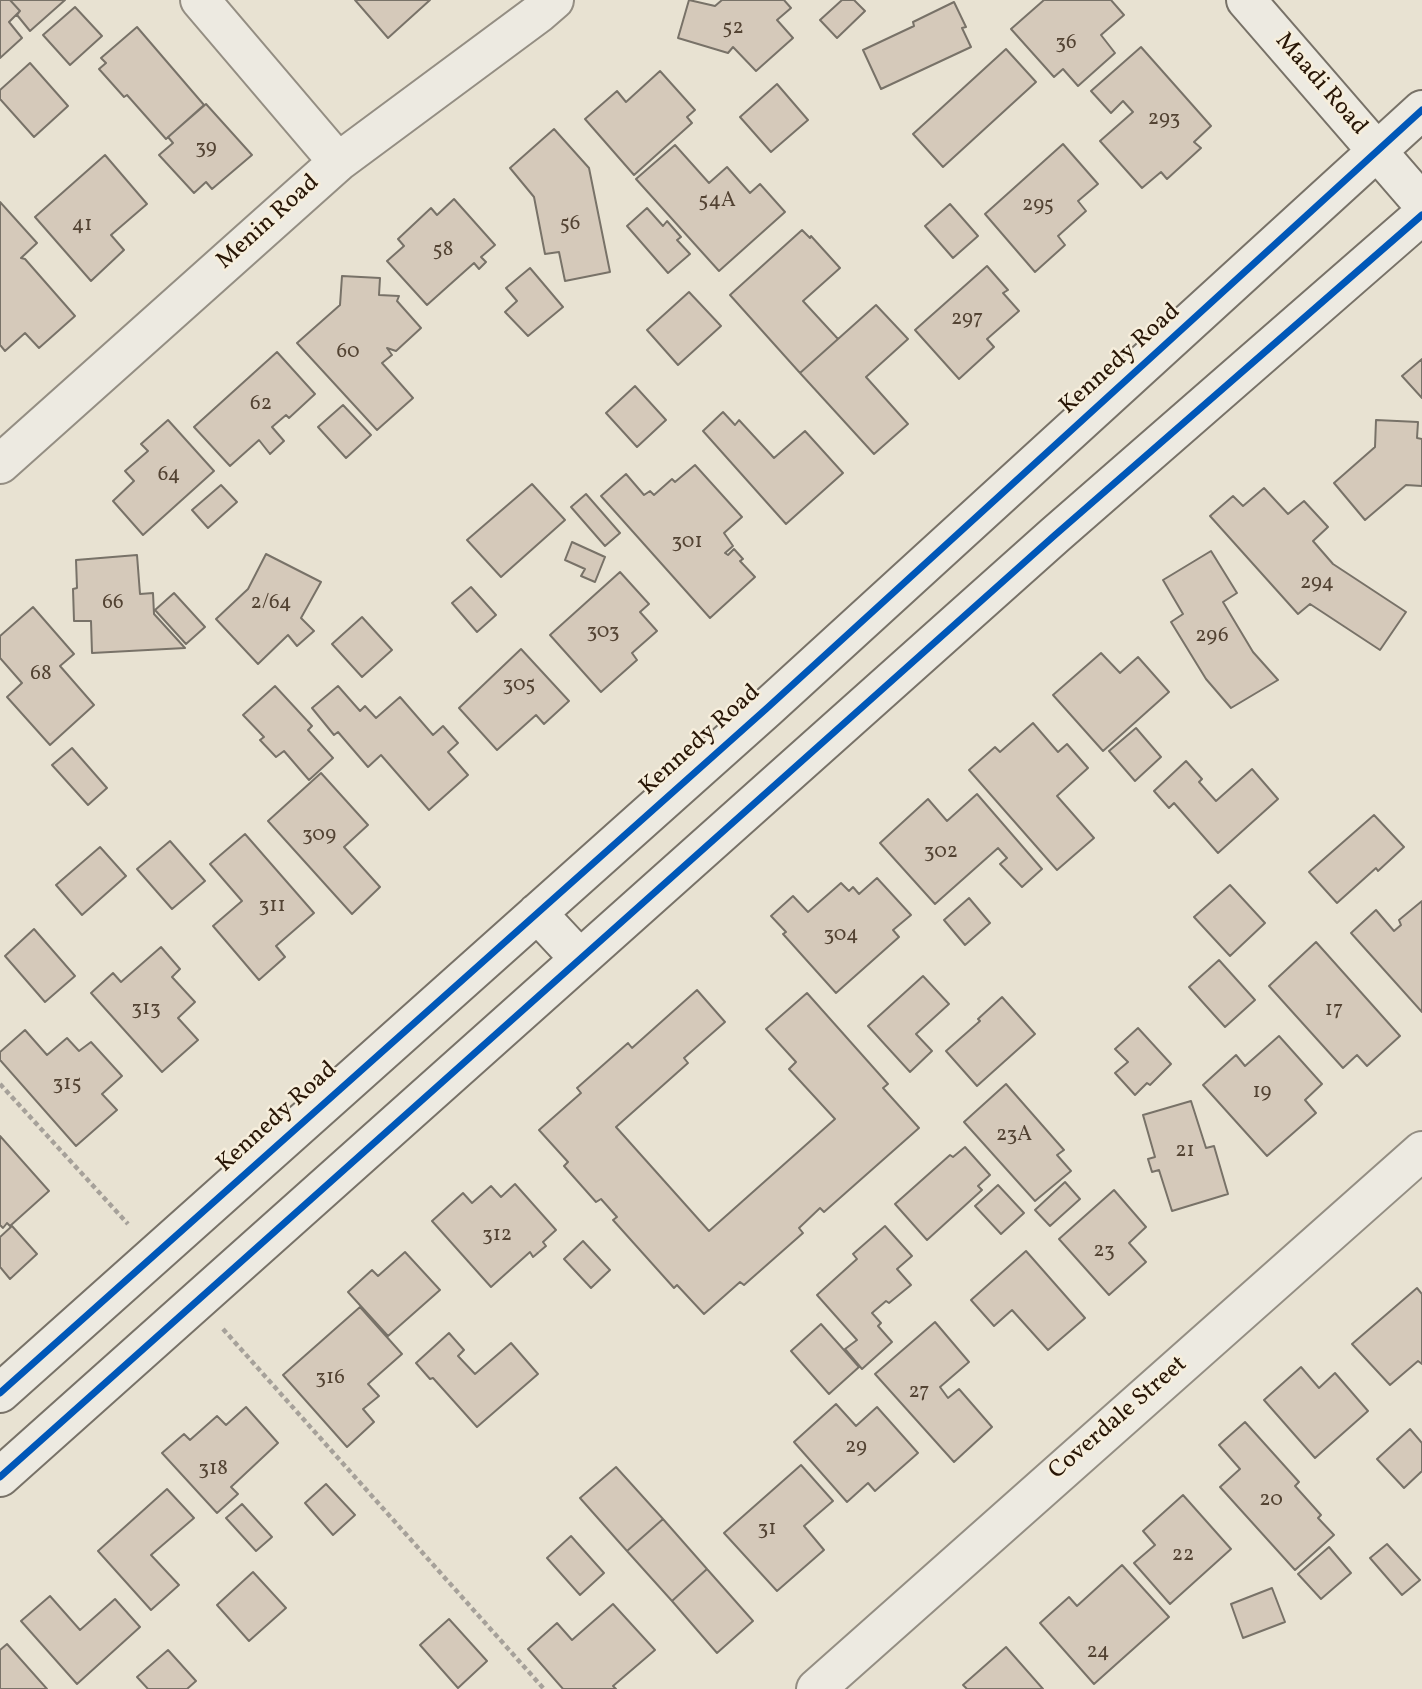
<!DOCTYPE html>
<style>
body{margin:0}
canvas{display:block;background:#e8e2d2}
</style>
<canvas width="1422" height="1689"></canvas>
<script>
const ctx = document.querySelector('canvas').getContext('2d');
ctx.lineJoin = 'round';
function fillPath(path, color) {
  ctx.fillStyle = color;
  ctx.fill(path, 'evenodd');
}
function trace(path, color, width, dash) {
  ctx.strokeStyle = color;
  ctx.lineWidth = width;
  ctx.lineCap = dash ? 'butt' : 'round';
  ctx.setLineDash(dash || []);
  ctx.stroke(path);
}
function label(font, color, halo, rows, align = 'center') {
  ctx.font = font + ' Vollkorn,serif';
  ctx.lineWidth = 5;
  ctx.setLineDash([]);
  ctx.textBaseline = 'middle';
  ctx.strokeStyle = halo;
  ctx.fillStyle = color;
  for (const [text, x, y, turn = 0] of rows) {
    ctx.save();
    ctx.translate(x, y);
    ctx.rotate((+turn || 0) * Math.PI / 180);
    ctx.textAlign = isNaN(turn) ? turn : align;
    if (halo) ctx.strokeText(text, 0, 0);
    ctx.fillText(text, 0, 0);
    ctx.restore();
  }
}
const building = new Path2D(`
 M0 0H10L20 11 9 22 22 38 0 58Z
 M10 0H65L30 31 17 15 20 11Z
 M355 0H430L388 38Z
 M689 0 715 6 722 0H784L791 8 777 20 793 38 756 71 733 47 728 53 678 38Z
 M842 0H854L865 11 837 38 820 20Z
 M1044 0H1111L1124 15 1101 35 1115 53 1078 86 1063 69 1054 77 1011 29Z
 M954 2 966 27 962 28 971 47 881 89 863 50 914 26 913 22Z
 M75 7 102 36 70 65 43 35Z
 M137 27 204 105 166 139 127 95 124 97 99 69 106 63 101 58Z
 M1141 47 1211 126 1194 142 1201 148 1167 179 1161 172 1142 188 1100 141 1133 112 1123 101 1111 113 1091 91Z
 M1006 49 1036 82 943 167 913 134Z
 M30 63 68 106 34 137 0 99V90Z
 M660 71 695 110 687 117 692 123 634 175 585 119 617 91 626 102Z
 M777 84 808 120 771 152 740 117Z
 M206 104 252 155 212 189 206 182 194 193 159 155 173 143 168 137Z
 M554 129 589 168 610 272 565 281 559 252 545 254 534 197 510 168Z
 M1063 144 1098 184 1078 201 1086 211 1058 236 1065 245 1035 272 985 214Z
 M675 145 709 183 727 167 750 193 760 184 785 212 719 271 636 179Z
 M105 155 147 204 111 235 124 250 91 281 35 217Z
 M454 199 495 245 481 257 486 262 479 269 474 263 427 305 387 261 404 246 398 239 431 208 437 215Z
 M0 202 37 243 21 258 25 259 75 316 39 348 25 333 5 351 0 345Z
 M950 204 978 236 953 258 925 226Z
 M647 208 663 226 667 221 681 237 677 240 690 254 668 273 627 226Z
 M802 230 810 238 811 236 840 268 803 301 838 339 800 373 730 295Z
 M987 266 1008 290 1003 293 1019 311 987 339 994 347 959 379 915 330Z
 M530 268 563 307 528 336 505 312 517 301 506 288Z
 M342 276 380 278 379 295 399 296 397 301 421 328 396 351 387 348 392 355 382 363 413 398 377 430 297 343 340 305Z
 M689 292 721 326 678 365 647 330Z
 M876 305 908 339 866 377 908 424 874 454 800 373Z
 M277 352 315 394 289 418 286 415 272 427 284 441 270 454 259 440 230 466 194 427Z
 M1422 359V398L1402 376Z
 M635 386 666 420 637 447 606 413Z
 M343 405 371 435 346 458 318 427Z
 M723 412 735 425 739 420 774 458 805 431 843 473 786 524 703 431Z
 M168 420 214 471 143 535 113 501 134 481 125 471 148 451 141 444Z
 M1376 420 1418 422 1417 438 1422 439V486L1406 485 1365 520 1334 483 1375 447Z
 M695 465 742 517 724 533 733 546 725 553 728 555 734 549 743 559 740 561 755 577 710 618 601 496 626 474 644 495 650 491 654 495 672 479 675 482Z
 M532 484 565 520 501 577 467 540Z
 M221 485 237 502 208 528 192 510Z
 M1264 488 1288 514 1304 501 1328 527 1313 541 1333 564 1406 612 1380 650 1310 604 1298 614 1210 516 1233 496 1243 506Z
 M586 494 620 533 605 546 571 507Z
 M572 542 605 557 595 582 581 576 585 569 565 560Z
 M1211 551 1237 593 1223 602 1253 652 1278 680 1231 708 1206 679 1171 622 1183 614 1163 580Z
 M266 554 321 582 301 618 314 631 297 646 288 635 258 664 216 619 248 589Z
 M137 555 140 594 153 593 154 614 185 648 92 653 91 621H74L73 589 77 588 76 560Z
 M620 572 649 604 640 612 657 631 632 653 637 660 601 692 550 635Z
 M471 587 496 615 477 632 452 603Z
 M174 593 205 627 186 644 155 610Z
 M33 607 74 654 60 666 94 705 50 745 7 697 22 683 0 658V636Z
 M362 617 392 650 362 677 332 644Z
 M521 649 569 701 544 724 536 715 497 750 459 708Z
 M1101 653 1120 673 1138 657 1169 692 1103 751 1053 695Z
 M275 686 312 726 308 730 333 758 309 780 284 751 276 757 260 740 264 737 243 715Z
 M338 686 360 711 365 706 376 718 400 697 433 735 443 726 458 743 448 752 468 775 429 810 381 755 368 767 338 732 334 735 312 708Z
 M1033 723 1058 752 1067 744 1088 768 1057 796 1094 838 1057 870 969 770 995 747 1000 752Z
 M1136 728 1161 757 1135 781 1109 751Z
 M72 748 107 788 88 805 52 765Z
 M1186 761 1202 779 1199 782 1216 801 1252 769 1278 799 1218 853 1174 803 1169 808 1154 791Z
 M321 773 368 825 344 847 380 887 352 914 268 821Z
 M977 794 1042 869 1022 887 1000 864 1007 858 998 848 935 904 880 843 928 799 947 821Z
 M1374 815 1404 847 1378 871 1376 868 1337 903 1309 872Z
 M245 834 314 913 276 946 285 957 259 980 213 926 242 901 210 864Z
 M170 841 205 881 172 909 137 869Z
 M100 847 126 876 82 915 56 885Z
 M877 878 911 915 893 930 899 937 836 993 783 934 786 932 771 916 793 896 808 912 841 883 849 891 853 887 859 894Z
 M1230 885 1265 923 1230 956 1194 917Z
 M969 898 990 923 965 945 944 920Z
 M1422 901V1012L1351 933 1376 910 1394 931 1401 925 1399 920Z
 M34 929 75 976 45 1002 5 956Z
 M1316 942 1400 1036 1367 1066 1357 1055 1343 1068 1269 986Z
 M161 947 180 969 172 977 195 1002 178 1018 198 1040 162 1072 91 993 113 973 121 982Z
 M1219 960 1255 1000 1225 1027 1189 987Z
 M923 976 949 1004 916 1034 932 1051 910 1072 868 1026Z
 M697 990 725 1022 684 1058 688 1063 616 1127 709 1231 835 1119 789 1069 796 1062 766 1029 807 993 888 1084 883 1088 919 1128 824 1212 820 1208 799 1228 803 1233 744 1285 740 1282 704 1314 677 1285 674 1288 613 1220 617 1217 601 1199 596 1202 564 1166 568 1162 539 1130 581 1093 577 1088 628 1043 632 1048Z
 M1002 997 1035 1034 977 1086 946 1051 980 1021 978 1019Z
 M1138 1028 1171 1064 1150 1085 1147 1083 1135 1095 1115 1073 1128 1062 1115 1049Z
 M25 1030 47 1055 67 1038 79 1051 91 1042 122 1076 102 1094 117 1110 76 1146 0 1060V1052Z
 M1279 1036 1322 1084 1305 1100 1316 1113 1267 1156 1203 1085 1236 1055 1245 1066Z
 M1006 1084 1064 1150 1057 1155 1071 1171 1035 1201 964 1122Z
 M1191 1101 1206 1148 1214 1146 1228 1194 1172 1211 1159 1170 1152 1172 1148 1159 1155 1157 1143 1115Z
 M0 1136 49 1191 10 1226 7 1223 3 1228 0 1225Z
 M965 1147 990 1175 978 1186 982 1190 927 1240 895 1204 950 1155 953 1157Z
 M1065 1182 1080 1199 1050 1226 1035 1210Z
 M515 1184 556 1230 543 1242 546 1246 533 1257 530 1252 491 1287 432 1221 463 1193 472 1203 491 1186 501 1197Z
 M998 1185 1024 1213 1001 1234 975 1206Z
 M1114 1190 1146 1227 1129 1243 1146 1262 1109 1295 1059 1239Z
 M12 1226 37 1254 10 1279 0 1267V1237Z
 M885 1226 912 1256 897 1269 911 1285 889 1303 886 1301 872 1313 881 1323 878 1326 892 1342 862 1369 845 1349 857 1340 817 1295 857 1259 853 1254Z
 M583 1241 610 1270 591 1288 564 1259Z
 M1026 1251 1085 1318 1048 1350 1012 1310 994 1326 971 1300Z
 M405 1252 440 1290 388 1336 348 1292 372 1270 378 1276Z
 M1417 1288 1422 1294V1364L1418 1361 1390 1385 1352 1344Z
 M360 1307 402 1354 368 1384 379 1396 363 1409 374 1422 347 1447 283 1375Z
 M935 1322 969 1362 940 1387 948 1398 959 1389 992 1427 954 1462 875 1374Z
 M821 1324 859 1367 829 1394 791 1351Z
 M449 1333 464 1350 458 1356 475 1374 511 1343 538 1374 477 1427 433 1378 430 1379 416 1363Z
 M1301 1367 1319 1388 1335 1373 1368 1411 1315 1458 1264 1400Z
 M836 1404 856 1426 877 1407 918 1453 875 1491 868 1483 847 1502 794 1442Z
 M246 1407 278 1443 231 1487 238 1494 217 1513 162 1453 184 1434 190 1440 217 1416 226 1425Z
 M1245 1422 1299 1482 1295 1486 1321 1515 1318 1518 1334 1535 1295 1570 1220 1487 1240 1469 1219 1445Z
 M1410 1429 1422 1443V1471L1404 1488 1377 1459Z
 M801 1465 833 1501 804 1526 824 1550 777 1591 724 1533Z
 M616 1467 663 1519 627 1551 580 1498Z
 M326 1484 355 1515 333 1535 305 1503Z
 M167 1489 194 1518 151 1555 179 1585 151 1610 98 1551Z
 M1183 1495 1231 1549 1170 1604 1134 1563 1155 1545 1143 1531Z
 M242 1504 272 1537 256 1551 226 1518Z
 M663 1519 707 1569 672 1601 627 1551Z
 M571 1536 604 1573 580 1595 547 1558Z
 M1387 1544 1420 1580 1402 1595 1370 1558Z
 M1329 1547 1351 1573 1321 1599 1298 1574Z
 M1122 1565 1169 1617 1094 1684 1040 1623 1069 1597 1077 1606Z
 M707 1569 753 1621 717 1653 672 1601Z
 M253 1572 286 1608 249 1641 217 1605Z
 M1272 1588 1285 1622 1243 1638 1231 1604Z
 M50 1596 80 1630 115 1599 140 1627 77 1684 21 1621Z
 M613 1604 655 1650 613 1686 616 1689H563L528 1649 557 1623 572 1640Z
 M449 1619 487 1661 458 1688 420 1645Z
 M7 1644 47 1689H0V1650Z
 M1006 1647 1043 1689H967L963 1685Z
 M168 1650 196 1681 187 1689H148L137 1677Z`);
const path = new Path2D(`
 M0 1084 128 1224
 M223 1329 544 1689`);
const minor = new Path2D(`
 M200 0 338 162
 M0 464 338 162 539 13 554 0
 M816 1689 1422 1151`);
const secondary = new Path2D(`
 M1246 0 1422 203
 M537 913 580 959
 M0 1393 766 709 1422 110
 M0 1477 1055 535 1422 215`);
const cycleway = new Path2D(`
 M0 1393 766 709 1422 110
 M0 1477 1055 535 1422 215`);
const numberNames = [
 ["52",733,29],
 ["36",1066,44],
 ["293",1164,120],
 ["39",206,149],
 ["54A",717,202],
 ["295",1038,206],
 ["56",570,225],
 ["41",82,226],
 ["58",443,251],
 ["297",967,320],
 ["60",348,353],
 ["62",261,405],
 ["64",169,476],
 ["301",687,543],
 ["294",1317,584],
 ["66",113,604],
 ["2/64",271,604],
 ["303",603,633],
 ["296",1212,637],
 ["68",41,675],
 ["305",519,686],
 ["309",319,836],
 ["302",941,853],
 ["311",272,907],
 ["304",841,936],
 ["313",146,1010],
 ["17",1334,1011],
 ["315",67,1085],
 ["19",1262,1093],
 ["23A",1014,1136],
 ["21",1185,1152],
 ["312",497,1236],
 ["23",1104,1252],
 ["316",330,1379],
 ["27",919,1393],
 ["29",856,1448],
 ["318",213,1470],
 ["20",1271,1501],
 ["31",767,1530],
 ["22",1183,1556],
 ["24",1098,1653]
];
const streetNames = [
 ["Maadi Road",1320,85,49],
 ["Menin Road",269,223,-42],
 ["Kennedy Road",1121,360,-42],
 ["Kennedy Road",701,741,-42],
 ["Kennedy Road",278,1118,-42],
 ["Coverdale Street",1119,1419,-41]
];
fillPath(building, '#d5c9ba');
trace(building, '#787268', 2);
trace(minor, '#948e83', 42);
trace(secondary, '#787268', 42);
trace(path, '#a6a19a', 4.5, [5, 3.5]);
trace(minor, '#edeae1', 38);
trace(secondary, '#edeae1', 38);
trace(cycleway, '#0057b8', 7);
label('21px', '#534333', null, numberNames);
label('24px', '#281606', '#f6eedc', streetNames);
</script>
